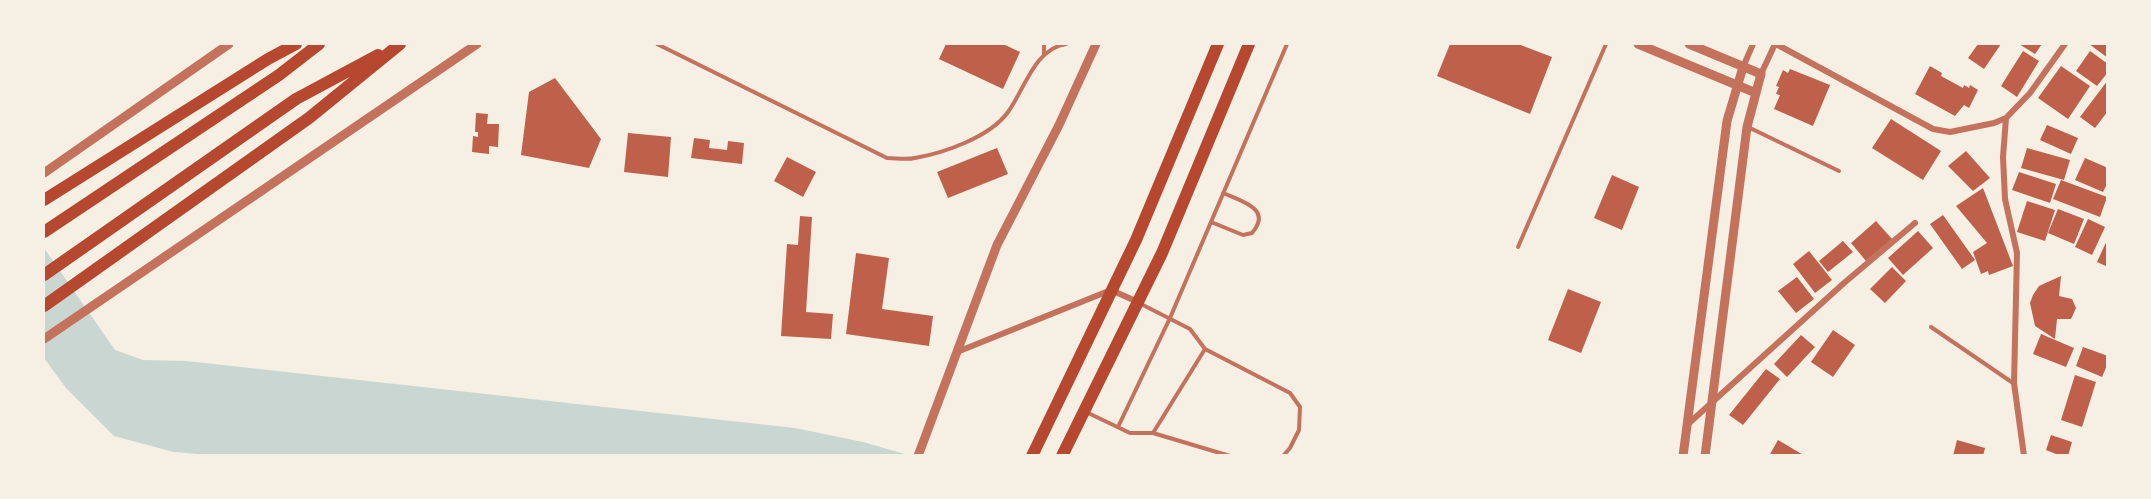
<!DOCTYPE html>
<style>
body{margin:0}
#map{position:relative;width:2151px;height:499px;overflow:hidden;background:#f6efe4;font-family:"IBM Plex Sans",sans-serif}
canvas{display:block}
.frame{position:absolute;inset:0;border:45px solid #f6efe4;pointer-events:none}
</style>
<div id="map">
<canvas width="2151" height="499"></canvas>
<div class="frame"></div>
</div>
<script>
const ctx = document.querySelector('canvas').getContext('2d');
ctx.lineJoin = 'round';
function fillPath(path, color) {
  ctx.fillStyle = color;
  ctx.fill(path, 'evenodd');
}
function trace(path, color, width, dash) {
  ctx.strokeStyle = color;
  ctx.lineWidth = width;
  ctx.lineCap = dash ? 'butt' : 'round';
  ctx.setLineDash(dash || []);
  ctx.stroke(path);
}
const water = new Path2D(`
 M44 248 115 350 143 360 186 361 795 428 863 442 908 455 222 456 174 452 114 436 66 388 44 358Z`);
const building = new Path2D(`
 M946 44H1003L1020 52 1003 89 939 59Z
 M1450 44H1518L1552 57 1530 114 1437 76Z
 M1978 44H2001L1984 69 1968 58Z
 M2019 44H2042L2035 54Z
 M2089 44H2108V58Z
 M2023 51 2039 61 2017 97 2001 86Z
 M2090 51 2108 64V72L2097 86 2076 71Z
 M1930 66 1942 73 1941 76 1963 88 1964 85 1969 88 1970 85 1978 90 1969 108 1964 105 1955 116 1915 94Z
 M2061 66 2090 86 2068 119 2038 98Z
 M1790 69 1830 85 1813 126 1774 109 1780 95 1776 94 1779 87 1776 86 1783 70 1788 73Z
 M555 78 601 139 589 168 521 155 529 92Z
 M2108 80V111L2095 128 2080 117Z
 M476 113 488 114 487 124H499L498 147 489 146V154L472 152 473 136 478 137V132H475Z
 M1891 119 1941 151 1923 180 1872 148Z
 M2047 125 2078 138 2071 154 2040 140Z
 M628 133 671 137 668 177 624 172Z
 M694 138 710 140 709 148 727 150 728 141 744 143 742 164 691 158Z
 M997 148 1008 174 948 198 937 172Z
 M2027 148 2070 160 2064 180 2021 168Z
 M1966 151 1990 178 1973 191 1948 166Z
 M787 157 816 172 803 197 774 181Z
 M2085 158 2108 168V182L2103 192 2075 180Z
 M2019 172 2056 184 2050 203 2012 190Z
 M1612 175 1639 187 1622 230 1594 218Z
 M2061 180 2107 197 2100 217 2053 199Z
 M1983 188 2013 266 1989 275 1988 271 1981 274 1973 252 1987 243 1956 206Z
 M2027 201 2055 210 2045 241 2017 232Z
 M2058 209 2084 219 2074 244 2048 233Z
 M1943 215 1975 260 1962 269 1930 224Z
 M800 216 812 217 806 312 833 314 831 339 781 336 787 244 798 245Z
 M2088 219 2105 227 2092 255 2075 247Z
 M1876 221 1892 239 1866 261 1851 243Z
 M1918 231 1933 248 1903 275 1888 258Z
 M2108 238V267L2097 262Z
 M1843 241 1853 252 1828 272 1819 261Z
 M1809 251 1832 280 1815 293 1793 264Z
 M856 253 889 258 882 309 933 316 929 346 846 334Z
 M1892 267 1906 281 1885 303 1870 289Z
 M2061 276 2059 296 2072 299 2076 308 2071 319H2057L2055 339 2035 326 2030 303 2033 295 2039 286Z
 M1797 277 1814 299 1796 313 1778 291Z
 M1568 289 1601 302 1581 353 1548 340Z
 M1833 330 1855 345 1833 377 1811 362Z
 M2041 334 2074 348 2066 367 2033 354Z
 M1801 335 1815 347 1787 377 1774 364Z
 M2083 347 2108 356V363L2102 377 2076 366Z
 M1766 369 1780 379 1743 425 1729 415Z
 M2075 375 2096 382 2082 427 2061 420Z
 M2051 435 2072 442 2068 456H2061L2046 450Z
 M1778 440 1805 456H1769Z
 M1957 440 1985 448 1983 456H1953Z`);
const service = new Path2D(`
 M657 44 887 158C896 158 906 160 915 158 944 153 990 137 1008 112 1025 89 1034 49 1066 44
 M1044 44V54
 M1748 127 1839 171
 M1211 222 1243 235 1252 233C1273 209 1241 201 1223 193
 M1518 247 1606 44
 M1931 327 2013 383
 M1205 349 1290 393 1300 407 1299 430 1290 448 1283 456
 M1086 412 1130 433H1153L1205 349 1190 329 1141 304
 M1118 427 1170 318 1287 44
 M1153 433 1230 456`);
const minor = new Path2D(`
 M1776 44 1933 129 1950 132 1994 123 2006 118 2030 93 2065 44
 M1743 67 1753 44
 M1761 74 1775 44
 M2006 118 2003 157 2005 199 2017 253 2014 383 2024 456
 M957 352 1111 290 1138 302
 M1687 425 1844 283 1915 223`);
const tertiary = new Path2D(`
 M1638 44 1756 93
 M1689 44 1761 74 1747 127 1705 456
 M44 173 229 44
 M44 339 477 44
 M918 456 997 245 1059 125 1096 44
 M1683 456 1727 121 1743 67`);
const trunk = new Path2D(`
 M44 200 268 59 296 44
 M44 232 279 75 319 44
 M44 275 296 99 378 55
 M44 306 309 118 400 44
 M1032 456 1136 240 1218 44
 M1062 456 1162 253 1249 44`);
fillPath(water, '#c9d6d2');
fillPath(building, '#bf614a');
trace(service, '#c5725c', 4);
trace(minor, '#c5725c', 6);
trace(tertiary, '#c5725c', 9);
trace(trunk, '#b5482f', 12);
</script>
